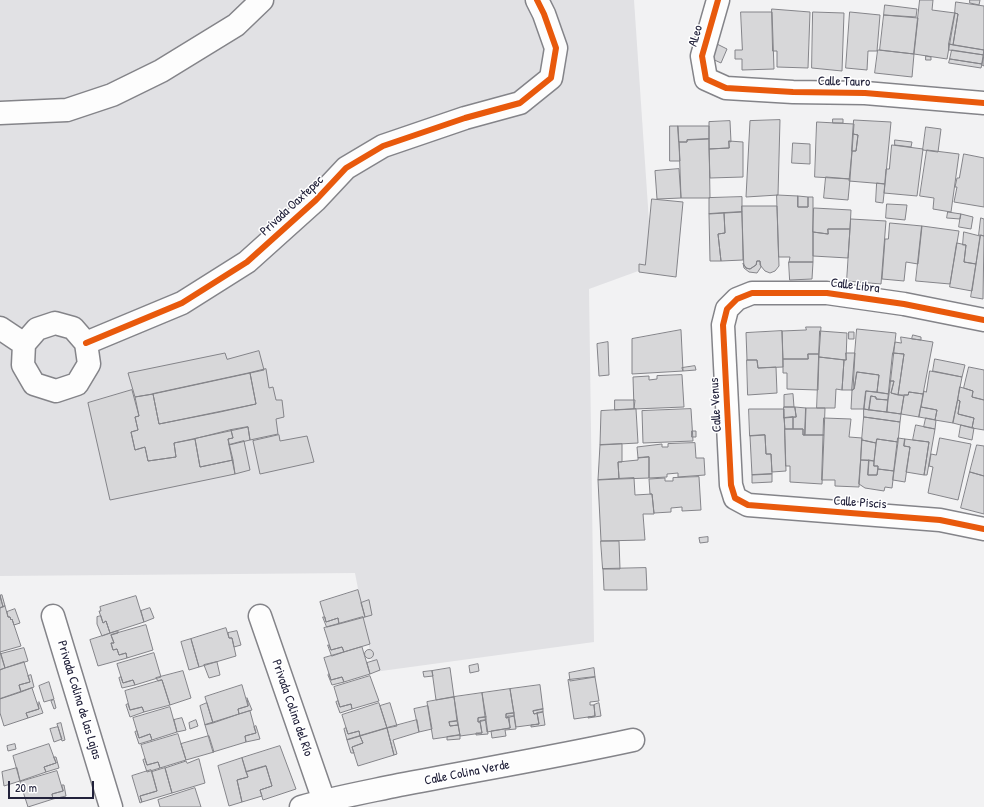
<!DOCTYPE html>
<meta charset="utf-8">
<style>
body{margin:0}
#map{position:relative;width:984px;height:807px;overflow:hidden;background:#f2f2f3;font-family:"Patrick Hand",sans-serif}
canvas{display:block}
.scale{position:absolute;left:8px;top:781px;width:86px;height:18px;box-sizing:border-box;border:2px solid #22223b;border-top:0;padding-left:5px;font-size:12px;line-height:14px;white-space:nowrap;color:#22223b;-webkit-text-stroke:3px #fff;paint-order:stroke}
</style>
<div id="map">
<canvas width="984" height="807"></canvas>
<div class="scale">20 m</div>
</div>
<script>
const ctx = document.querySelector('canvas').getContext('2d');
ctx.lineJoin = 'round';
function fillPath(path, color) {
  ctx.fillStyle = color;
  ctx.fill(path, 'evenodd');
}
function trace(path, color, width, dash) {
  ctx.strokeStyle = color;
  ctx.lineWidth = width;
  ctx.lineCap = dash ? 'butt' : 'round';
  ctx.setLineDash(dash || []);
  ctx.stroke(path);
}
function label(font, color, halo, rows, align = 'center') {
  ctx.font = font + ' "Patrick Hand",sans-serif';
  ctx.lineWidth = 3;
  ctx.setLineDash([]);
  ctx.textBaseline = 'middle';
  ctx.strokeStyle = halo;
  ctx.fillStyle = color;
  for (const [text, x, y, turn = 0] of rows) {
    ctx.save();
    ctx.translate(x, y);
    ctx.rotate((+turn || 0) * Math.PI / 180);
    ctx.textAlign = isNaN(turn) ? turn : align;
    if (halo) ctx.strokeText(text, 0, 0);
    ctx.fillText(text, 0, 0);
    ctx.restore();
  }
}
const green = new Path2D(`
 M0 0H634L652 266 589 289 594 642 374 672 355 573 0 576Z`);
const building = new Path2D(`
 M920 0H933L932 10 955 13 947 59 914 54Z
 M970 0H980L979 5 970 3Z
 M956 2 984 6V50L953 45 958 14 955 13Z
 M885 5 917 9 916 17 884 15Z
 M772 9 810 12 808 68 777 67V51H773Z
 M741 12H772L774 69 742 70V59H735V50H742Z
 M813 12 844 13 842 71 812 68Z
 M850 12 880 15 877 51H868L867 70 846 68Z
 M955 13 958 14 953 45 949 44Z
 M884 15 918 18 914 54 880 50Z
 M715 43 727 49 721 63 708 57Z
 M949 44 984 50V55L949 50Z
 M878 50 914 54 912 77 875 73Z
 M952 50 984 55 982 64 950 59Z
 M984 50V66L982 65Z
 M926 56 931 57V60H926Z
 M950 59 982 64 981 68 949 63Z
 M833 119H843V123H833Z
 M780 120 778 195 746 197 750 121Z
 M854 120 891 122 885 184 849 181 852 151H856L858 135 853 134Z
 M730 121 731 142 729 141V148L709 149V122Z
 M817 122 854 124 850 179 815 177Z
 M670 126H678L680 161H670Z
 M678 126H709V139L687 140V142H679Z
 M926 127 941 129 938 152 923 150Z
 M853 134 858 135 856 151H852Z
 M709 139 710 198H681L679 142H687V140Z
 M895 140 912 142 911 147 895 145Z
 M729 141 743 142V177L710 178 709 149 729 148Z
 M793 143 810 144V164L792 163Z
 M892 145 923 149 917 196 884 193 886 169H889Z
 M927 150 959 154 951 212 933 209 934 198 920 196Z
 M964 154 984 158V207L954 202 957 187H955L957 178H959Z
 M679 169 681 198 657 199 655 171Z
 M826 177 850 179 848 200 824 198Z
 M877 183 885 184 883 203 876 202Z
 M777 195 798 196V207H808V197H813V262H789L790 257H779Z
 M798 196 808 197V207H798Z
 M742 197V212L709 214V198Z
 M652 199 683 202 676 277 639 272V264L645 265Z
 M887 204 907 205 905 220 886 218Z
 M742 206H777L779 266 775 271 770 273 765 271 760 265V261H757L756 265 750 269 746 268 744 265Z
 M814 208 851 210 850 229H828V234L813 232Z
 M742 212 743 260 721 261 718 234 725 233 724 213Z
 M948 212 961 214 960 219 947 218Z
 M724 213 725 233 718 234 721 261H710L709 214Z
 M961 214 973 217 971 229 959 227Z
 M981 218 984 219V236L979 235Z
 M851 219 886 221 881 284 847 281Z
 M890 223 922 226 918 264 906 262 904 281 882 279 885 239H888Z
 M922 226 959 231 950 284 916 281Z
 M828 229H850L848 258 813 256V232L828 234Z
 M964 232 980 236 976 264 964 262 966 245H963Z
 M981 235 984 236 983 299 971 297Z
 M957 243 966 245 964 262 976 264 972 291 950 287Z
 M757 261H760L761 267 757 273 749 272 744 268 743 263 746 268 750 269 756 265Z
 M789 262H813L812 279 790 280Z
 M806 327H821L819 354H808V359H783L782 331 806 330Z
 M857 329 896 333 889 394 877 392 879 375 857 372 854 389 852 390Z
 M681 330 683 371 632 374V339Z
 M782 331 783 367 758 368 757 360H747L746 333Z
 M820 331 847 333 846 360 819 357Z
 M849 332H854V339H849Z
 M913 335 921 337V340L912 339Z
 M901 337 933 342 923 394 909 392 908 395H898L904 354 893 353 895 342 901 343Z
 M608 342 609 375 599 376 597 344Z
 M259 351 264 370 153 394 135 397 128 373 225 353 227 359Z
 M846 353H855L853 390H842L844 360H846Z
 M893 353 904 354 898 395 891 393 894 381H890Z
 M808 354H819L818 390 787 389V373H783V359H808Z
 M819 357 844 360 842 390 836 389 835 408H817Z
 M935 359 965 365 962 377 933 371Z
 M747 360H757L758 368 776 367 777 393 748 395Z
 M695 366 696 370 683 371 682 368Z
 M969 367 984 370V400L972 397 973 391 964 388Z
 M266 369 269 388 273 387 276 400H282L284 417 276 419 278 434 250 440 248 427 174 443 176 457 148 461 145 447 135 450 131 432 138 430 135 417 139 416 135 397 153 394 159 424 220 412 256 404 250 373Z
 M930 371 962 377 953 423 935 420 937 410 921 407 924 391 926 392Z
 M857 372 879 375 877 392 866 391 864 409H851L852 390 854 389Z
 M250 373 256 404 159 424 153 394Z
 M682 375 684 407 634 409 633 377 649 376V380L657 379V376Z
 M890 381H894L891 393 904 396 901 414 887 412Z
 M960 387 973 391 972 397 984 400V430L972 428 974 418 958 414 960 401 958 400Z
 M132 390 139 416 135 417 138 430 131 432 135 450 145 447 148 461 176 457 174 443 195 439 200 467 233 460 235 474 110 500 88 403Z
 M866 391 889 394 888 400 876 399V397L871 396 869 410 864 409Z
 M909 392 923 394 919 417 901 414 904 395H908Z
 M793 394 794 407H784V395Z
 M871 396 876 397V399L888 400 887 412 869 410Z
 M615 400H635L634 409 615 410Z
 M958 400 960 401 958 414 974 418 972 428 953 423Z
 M784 407H795L796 417 784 418Z
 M795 407 806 408 805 435H803V429H793V417H796Z
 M921 407 937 410 935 420 919 417Z
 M806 408H825L824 435H805Z
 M636 409 638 443 600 445 601 411Z
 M691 409 693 441 643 443 642 411Z
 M749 409H784L786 471 772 472 771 454H766L765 435 750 436Z
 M864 409 901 414 900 422 864 417Z
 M793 417V429H785L784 418Z
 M864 417 900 422 898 442 877 439 876 443 862 440Z
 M824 418 851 419 849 437 862 438 859 487 835 486V480H822Z
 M926 418 936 420 935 429 924 427Z
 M916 425 935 429 927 475H924L929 442 913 440Z
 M961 425 974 428 972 440 959 437Z
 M248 427 250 440 229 445 228 439 233 438 231 430Z
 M785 429H803V435H824L822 484 790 482V466H786Z
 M231 430 233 438 228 439 233 460 200 467 195 439Z
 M692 431H696V437H692Z
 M279 435 280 441 307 436 314 462 260 474 253 441Z
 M765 435 766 454H771L772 474 752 475 750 436Z
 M898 438 905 439 904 446 910 447 905 482 893 480Z
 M940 438 971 444 958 500 928 493 933 467 929 466 931 454 936 455Z
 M877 439 898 442 894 471 878 469V466H874Z
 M905 439 929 442 924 475 906 472 910 447 904 446Z
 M862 440 876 443 874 461 861 460Z
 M244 441 250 470 235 474 229 445Z
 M695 443 696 458H704L705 475 678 477V473L667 474V477L649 478V457L638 458 637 447 662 444V447H668V444Z
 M622 444V462H618L619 479 598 480 600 445Z
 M977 445 984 446V476L970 472Z
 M649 457V478L619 479 618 462 638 460V458Z
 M861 460H869L868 475H877L878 469 894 471 892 488 885 487 884 491 865 488 859 484Z
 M869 460 874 461V466H878L877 475H868Z
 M970 472 984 476V514L961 508Z
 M772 474V482L752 483V475Z
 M699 477 701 510 682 511V507L671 508V512L654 513 652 494H650L649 479 665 478V481H673V478Z
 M634 478 635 495 652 494 654 514H643L645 540 601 541 598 480Z
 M708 537V542L700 543 699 538Z
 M601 541H619L620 569H603Z
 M646 568 647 590H604L603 569Z
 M358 590 365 617 339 624 338 618 326 622 320 602Z
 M0 595 3 607 0 608Z
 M2 595 5 606 3 607 0 596Z
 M136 596 144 622 110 633 106 621 103 623 99 611H101L100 607Z
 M369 600 372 615 365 617 361 603Z
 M5 606 8 617H10L11 620 12 619 21 646 0 652V608Z
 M150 608 154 618 144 622 141 611Z
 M15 609 20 623 14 625 12 619 11 620 10 617H8L7 612Z
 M101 616 103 623 106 621 110 633 102 636 97 624V617Z
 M323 617H325L326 622 338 618 339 624 327 627Z
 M363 617 370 644 344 652 342 647 331 650 324 628Z
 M146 625 153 650 127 658 126 653 119 655 117 649 113 650 111 643H114L111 635Z
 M226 628 229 638H232L236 656 199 667 191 639Z
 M118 631V633L111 635 114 643H111L113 650 117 649 119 655 126 653 127 658 98 666 90 640Z
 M237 631 241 645 234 647 232 638H229L228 633Z
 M191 639 199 667 189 670 181 642Z
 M328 645H329L331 650 342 647 344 652 332 656Z
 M362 647 370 674 344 682 342 677 331 680 324 658Z
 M24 648 28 661 5 668 1 654Z
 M364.5 654a4.5 4.5 0 1 1 9 0a4.5 4.5 0 1 1-9 0Z
 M0 652 5 668 0 670Z
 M154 653 161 677 135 685 133 680 123 683 117 664Z
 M377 660 380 670 370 674 367 663Z
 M24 662 30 682 19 685 21 692 0 699V670Z
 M217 662 220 675 209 678 204 665Z
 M478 664 479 671 470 673 469 666Z
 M450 668 454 697 436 700 432 671Z
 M594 668 595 677 570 681 569 673Z
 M183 671 191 698 170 705 162 680 158 681 156 678Z
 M432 671 433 676 424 677 423 672Z
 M329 674 331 680 342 677 344 682 332 685 328 675Z
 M31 675 34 687 21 692 19 685 30 682 28 676Z
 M370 676 379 701 352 709 351 704 340 707 334 687Z
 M121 677 123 683 133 680 135 685 122 688 119 678Z
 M595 677 599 701 590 702V705H594L595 716 574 719 568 680Z
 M162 680 170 705 144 712 142 707 130 710 125 691Z
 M49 682 54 699 44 702 39 686Z
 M242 685 248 706 238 709 239 714 213 723 205 697Z
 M540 685 543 709 533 711 534 714 537 713 539 724 516 727 510 689Z
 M32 688 39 709 26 713 28 718 4 726 0 713V699Z
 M510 689 514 713 506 714V718L509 717 510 728 487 732 482 693Z
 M482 693 486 717 478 718V722H480L482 733 460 736 454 697Z
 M454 697 457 721 449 722 450 726 458 725 460 735 433 739 427 702Z
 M247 698 252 710 239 714 238 709 248 706Z
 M54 700 56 708 54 709 51 701Z
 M338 701 340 707 351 704 352 709 340 713 336 702Z
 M39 702 43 713 28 718 26 713 39 709 38 703Z
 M207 703 213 723 205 725 200 706Z
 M379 703 387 728 360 736 359 731 348 734 342 715Z
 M390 703 397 726 387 728 380 706Z
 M599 703 601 716 588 718V717L595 716 594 705Z
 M128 704 130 710 142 707 144 712 130 717 126 705Z
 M428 706 432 729 419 732 414 709Z
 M170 707 177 732 152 740 150 734 139 738 133 718Z
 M543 709V712L534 714 533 711Z
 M250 711 256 733 245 736 246 742 213 752 205 725Z
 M543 712 545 725 531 727V725L539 724 537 713Z
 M514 713V716L506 718V714Z
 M508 716H514L516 729 505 730 506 736 492 738 491 731 510 728Z
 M486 717V720L478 722V718Z
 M182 718 186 730 177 732 174 720Z
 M196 720 198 726 190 729 189 723Z
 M417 720 419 732 393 740 397 754 394 755 387 728Z
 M486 720 488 734 476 735V733H482L480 721Z
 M457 721 458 725 450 726 449 722Z
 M61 723 65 740 62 741 58 727 57 724Z
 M256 726 260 739 246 742 245 736 256 733 254 727Z
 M58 727 62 739 54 742 50 729Z
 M346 728 348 734 359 731 360 736 347 740 344 729Z
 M387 728 394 755 358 766 352 747 363 743 360 736Z
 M137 731 139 738 150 734 152 740 139 744 135 732Z
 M178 734 186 760 160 768 158 762 147 765 141 745Z
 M460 735V739L447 740V737Z
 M209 736 214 752 186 760 181 744Z
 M360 736 363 743 352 747 354 753H351L347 740Z
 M15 744 16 749 8 751 7 746Z
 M49 744 56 763 44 767 46 772 20 781 13 756Z
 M280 746 296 789 263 800 260 790 272 786 266 766 246 772 242 758Z
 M54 757H56L59 768 46 772 44 767 56 763Z
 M242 758 248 777 237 780 242 802 229 806 218 766Z
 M145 759 147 765 158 762 160 768 147 772 143 760Z
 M199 759 205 783 172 793 165 768 186 761 187 763Z
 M266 766 272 786 260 790 262 796 242 802 237 780 248 777 246 772Z
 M17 768 20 781 4 786 2 772Z
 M165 768 172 793 142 802 140 796 157 791 152 772Z
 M151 770 157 791 140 796 142 802 140 803 132 776Z
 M57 771 63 791 52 794 53 799 28 807 20 782Z
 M62 785H64L66 796 53 799 52 794 63 791Z
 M195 788 201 807H160L158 800Z`);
const street = new Path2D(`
 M718 0 702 56 706 79 726 88 793 92 865 93 984 103
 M0 113 67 110 112 95 161 71 236 25 262 0
 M984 320 904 304 827 293H752L737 299 727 309 723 325 731 485 735 498 748 505 940 520 984 529
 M55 323 73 328 86 343 89 364 77 384 56 391 34 384 23 365 24 344 37 329Z
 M0 328 24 344
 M86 343 182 303 247 262 316 200 346 168 383 146 465 118 520 103 551 78 556 48 544 14 537 0
 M53 616 111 807
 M260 616 324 801
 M301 807C333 798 366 792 399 785 477 770 555 757 633 740`);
const cycleway = new Path2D(`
 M718 0 702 56 706 79 726 88 793 92 865 93 984 103
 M984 320 904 304 827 293H752L737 299 727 309 723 325 731 485 735 498 748 505 940 520 984 529
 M86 343 182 303 247 262 316 200 346 168 383 146 465 118 520 103 551 78 556 48 544 14 537 0`);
const streetNames = [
 ["ALeo",696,36,-74],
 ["Calle Tauro",844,82,1],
 ["Privada Oaxtepec",292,206,-43],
 ["Calle Libra",855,286,7],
 ["Calle Venus",716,405,-93],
 ["Calle Piscis",860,503,4],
 ["Privada Colina de las Lajas",79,700,73],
 ["Privada Colina del Río",292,708,71],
 ["Calle Colina Verde",467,773,-11]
];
fillPath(green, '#e1e1e4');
fillPath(building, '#d7d7d9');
trace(building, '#848489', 1);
trace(street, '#848489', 25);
trace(street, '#fdfdfd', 22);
trace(cycleway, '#e8590c', 6);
label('13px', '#22223b', '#fff', streetNames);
</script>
